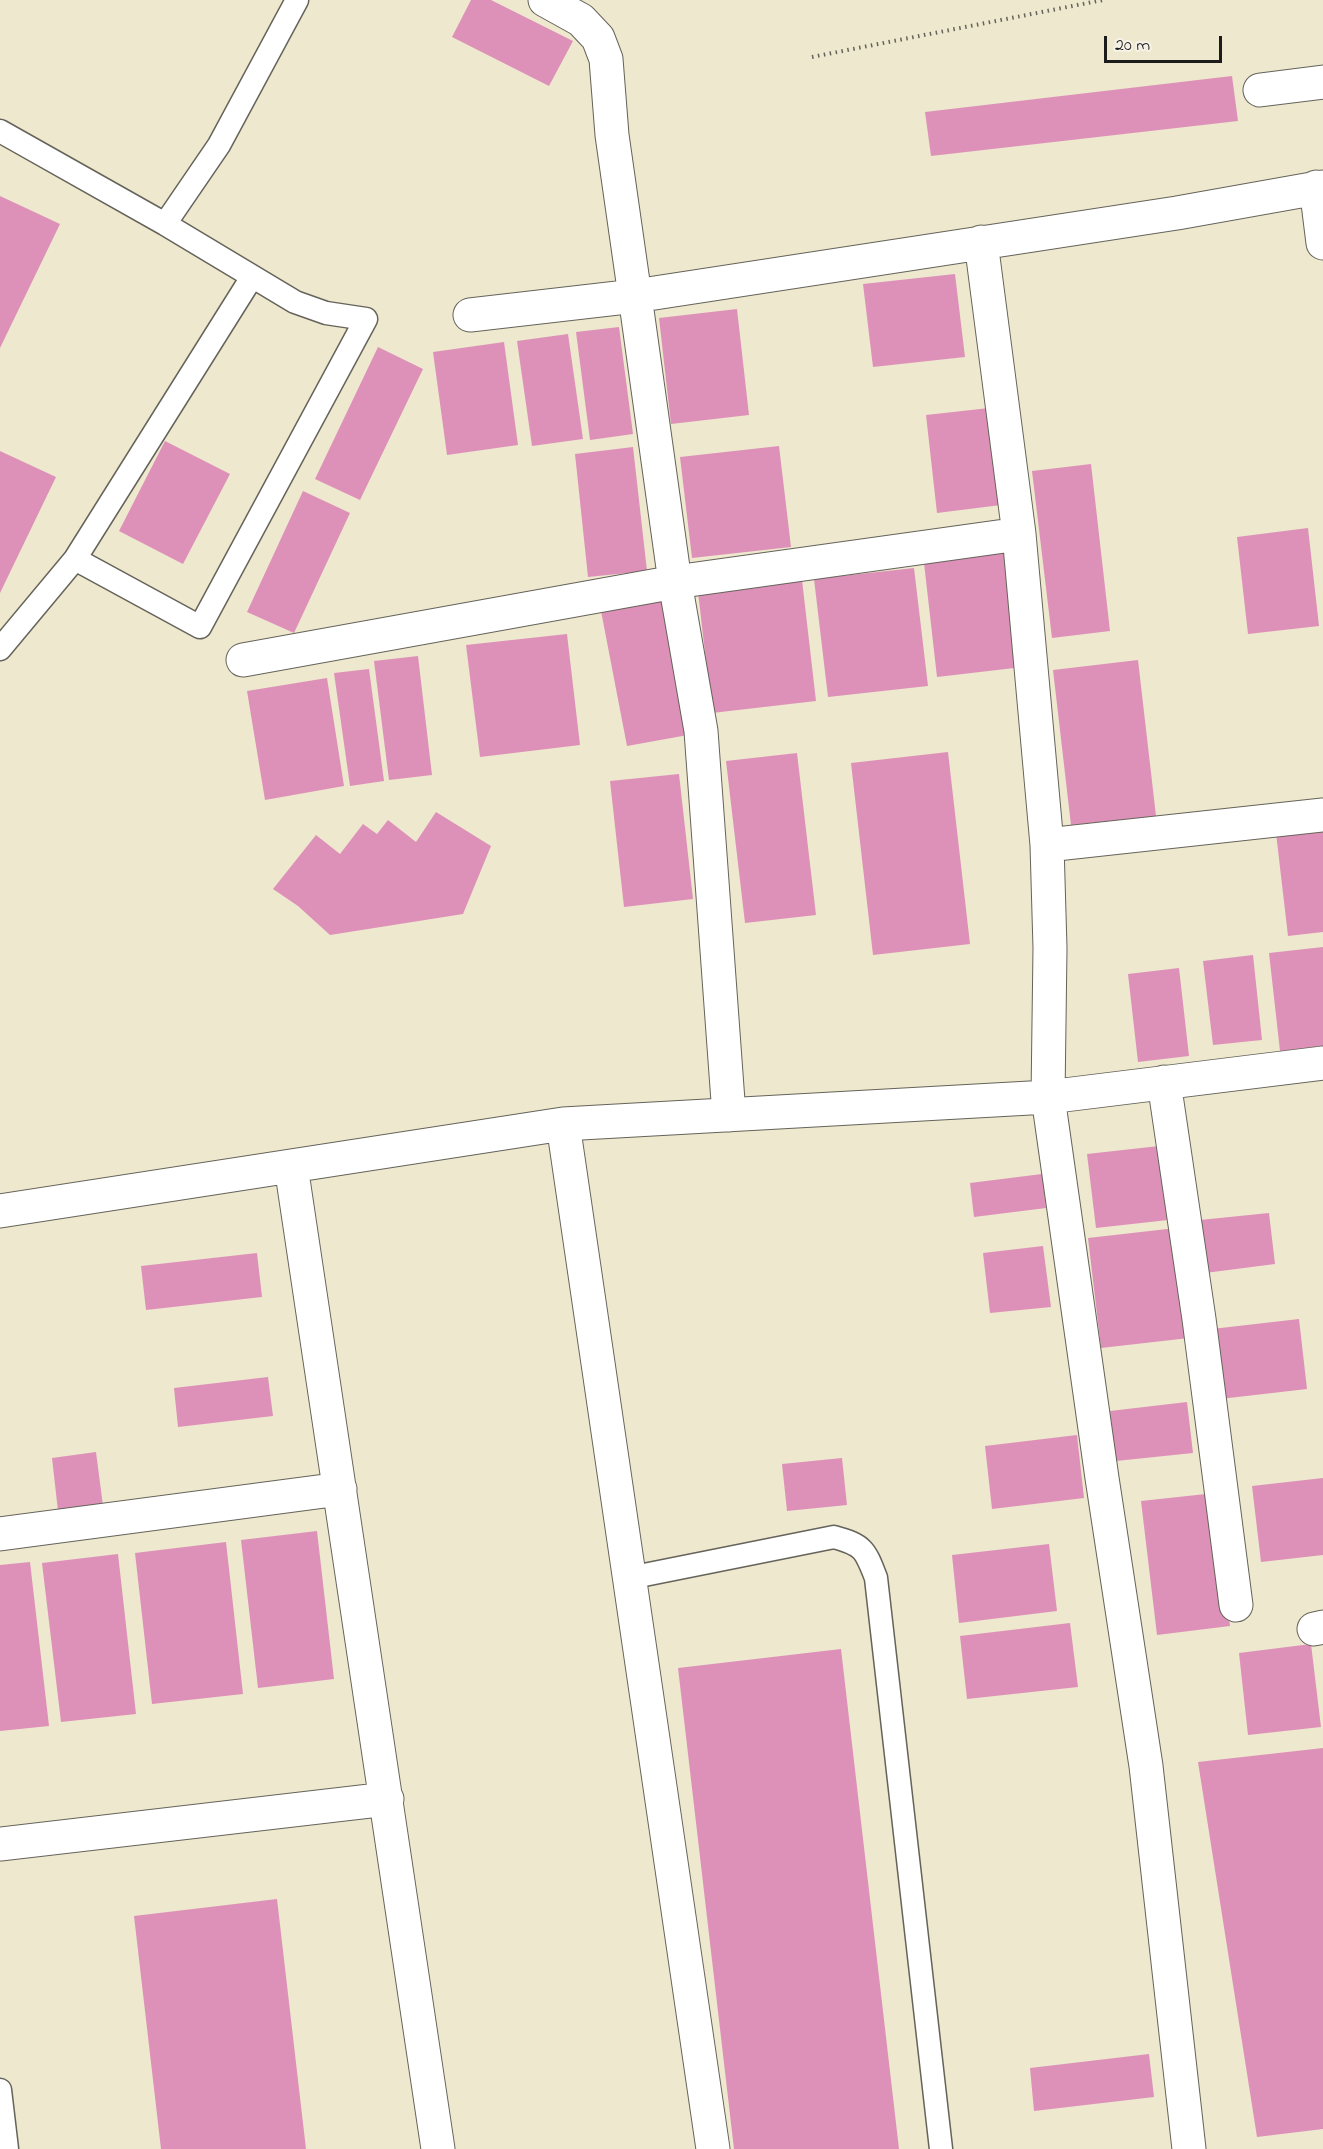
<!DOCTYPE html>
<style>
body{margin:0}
#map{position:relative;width:1323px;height:2149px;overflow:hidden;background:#ede8ce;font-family:"Indie Flower",sans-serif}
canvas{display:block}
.scale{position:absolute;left:1104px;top:36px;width:118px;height:27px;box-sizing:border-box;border:3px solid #1c1c1c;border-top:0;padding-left:8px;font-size:18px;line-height:21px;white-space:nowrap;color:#1c1c1c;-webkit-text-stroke:4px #f7f3e8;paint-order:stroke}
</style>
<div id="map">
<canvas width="1323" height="2149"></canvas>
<div class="scale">20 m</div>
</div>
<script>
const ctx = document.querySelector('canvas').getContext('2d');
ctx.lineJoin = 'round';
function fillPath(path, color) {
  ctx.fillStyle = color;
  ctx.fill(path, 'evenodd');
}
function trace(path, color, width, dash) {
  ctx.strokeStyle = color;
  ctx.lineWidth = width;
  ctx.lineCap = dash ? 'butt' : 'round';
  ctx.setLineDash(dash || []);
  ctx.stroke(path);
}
const building = new Path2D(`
 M471 0H491L573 41 549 86 452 37Z
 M1232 76 1238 121 931 156 925 112Z
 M0 196 60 224 0 348Z
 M955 274 965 357 873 367 863 284Z
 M737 309 749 415 671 424 659 318Z
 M619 327 633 434 590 440 576 332Z
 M568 334 583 439 532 446 517 341Z
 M504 342 518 445 447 455 433 352Z
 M378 347 423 369 360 500 315 479Z
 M989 408 1001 505 937 513 926 415Z
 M165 441 230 474 183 564 119 531Z
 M779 446 791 547 692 558 680 457Z
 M633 447 647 571 588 577 575 454Z
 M0 451 56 477 0 593Z
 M1091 464 1110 631 1052 638 1032 471Z
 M303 491 350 513 294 633 247 612Z
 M1308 528 1319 626 1248 634 1237 537Z
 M1010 552 1023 667 937 677 924 563Z
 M914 568 928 686 828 697 814 579Z
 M802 580 816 701 712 713 698 592Z
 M663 599 688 735 627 746 601 611Z
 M567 634 580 745 480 757 466 645Z
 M418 656 432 775 389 780 374 661Z
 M1138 660 1156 816 1071 825 1053 670Z
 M369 669 384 781 350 786 334 673Z
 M327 678 344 786 265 800 247 691Z
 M948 752 970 944 873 955 851 763Z
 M797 753 816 915 745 923 726 761Z
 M679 774 693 899 624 907 610 781Z
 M436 812 491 846 463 914 330 935 298 906 273 889 316 835 340 854 363 824 377 834 388 820 416 842Z
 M1323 827V932L1288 936 1276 833Z
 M1323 947V1046L1280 1051 1269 953Z
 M1253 955 1262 1040 1213 1045 1203 961Z
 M1179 968 1189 1056 1138 1062 1128 974Z
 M1159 1146 1168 1220 1096 1228 1087 1154Z
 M1042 1174 1046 1208 974 1217 970 1183Z
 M1269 1213 1275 1264 1205 1273 1200 1220Z
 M1176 1228 1189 1338 1101 1348 1088 1238Z
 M1043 1246 1051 1307 990 1313 983 1253Z
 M257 1253 262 1297 146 1310 141 1266Z
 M1299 1319 1307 1389 1220 1399 1212 1329Z
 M268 1377 273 1416 178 1427 174 1388Z
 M1187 1402 1193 1453 1116 1461 1110 1411Z
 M1077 1435 1084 1498 992 1509 985 1446Z
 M96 1452 103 1506 58 1511 52 1458Z
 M842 1458 847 1505 787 1511 782 1464Z
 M1323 1478V1555L1261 1562 1252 1486Z
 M1215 1493 1230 1626 1157 1635 1141 1501Z
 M317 1531 334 1679 258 1688 241 1540Z
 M226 1542 243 1694 152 1704 135 1553Z
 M1049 1544 1057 1611 959 1623 952 1555Z
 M118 1554 136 1714 61 1722 42 1563Z
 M30 1562 49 1726 0 1731V1565Z
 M1070 1623 1078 1687 967 1699 960 1636Z
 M1311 1644 1321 1727 1248 1735 1239 1653Z
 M841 1649 899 2149H734L678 1668Z
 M1323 1748V2129L1257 2137 1198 1762Z
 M277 1899 306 2149H161L134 1916Z
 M1149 2054 1154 2097 1034 2111 1030 2068Z`);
const path = new Path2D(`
 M812 57 1103 0`);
const service = new Path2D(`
 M0 131 165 224 295 302 326 313 366 319 200 627 75 559
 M165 224 219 145 297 0
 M0 649 75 559 252 277
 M629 1578 834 1537C863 1545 865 1549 876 1578L941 2149
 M0 2090 7 2149`);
const minor = new Path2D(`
 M545 0 581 20 598 38 606 59 612 135 635 296 675 582 701 731 729 1115
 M1260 90 1323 82
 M1316 187 1323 243
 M981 242 1019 534 1047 845 1323 815
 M470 315 635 296 1177 213 1323 187
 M243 660 675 582 1019 534
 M1047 845 1050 948 1048 1097 1102 1478 1146 1766 1189 2149
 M1164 1082 1199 1319 1236 1605
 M563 1124 713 2149
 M291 1166 438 2149
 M0 1211 563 1124 1048 1097 1323 1063
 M0 1534 340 1489
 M1314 1629 1323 1627
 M0 1844 387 1799`);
fillPath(building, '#de91b8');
trace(service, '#65635a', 25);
trace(minor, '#65635a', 35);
trace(path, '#65635a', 4, [1.5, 4.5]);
trace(service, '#fff', 22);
trace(minor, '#fff', 33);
</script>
